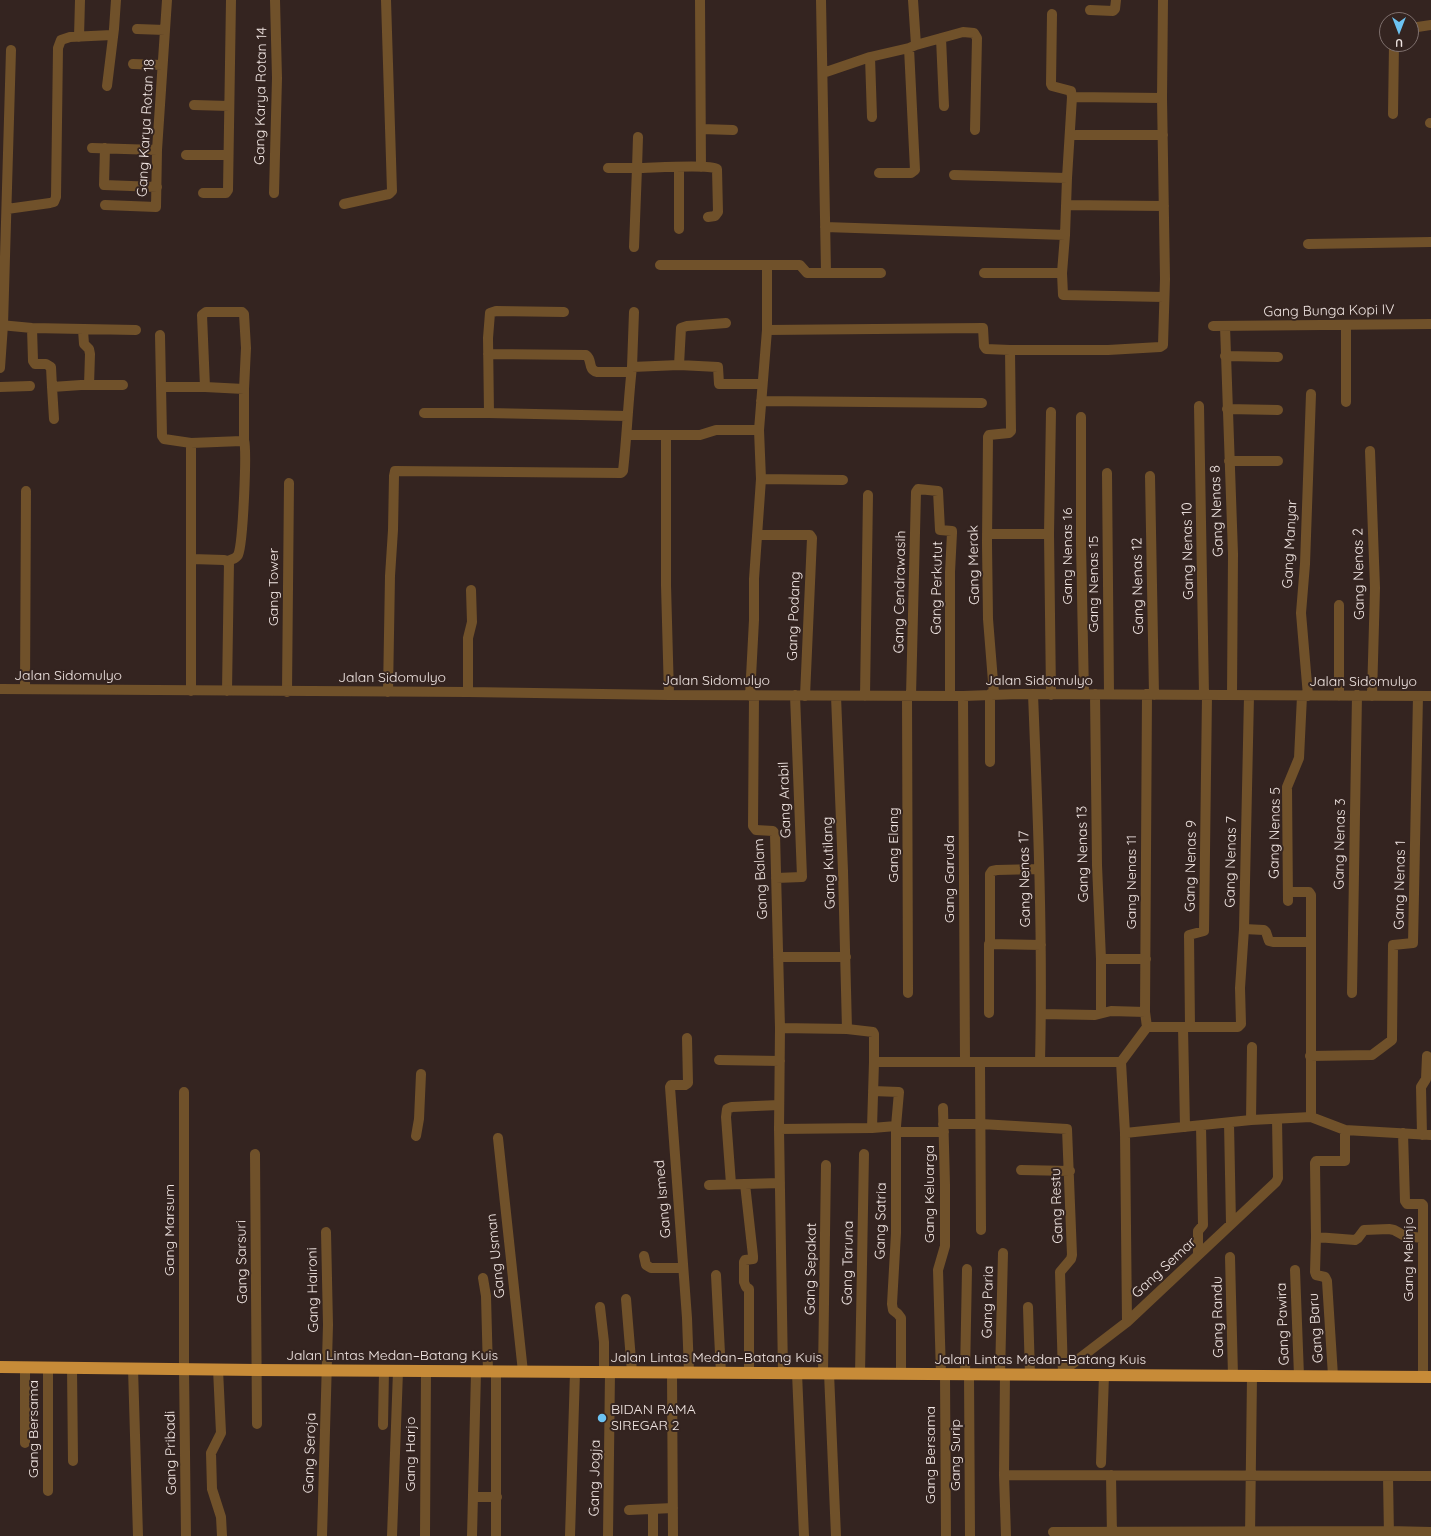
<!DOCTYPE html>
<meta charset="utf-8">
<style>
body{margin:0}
#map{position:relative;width:1431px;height:1536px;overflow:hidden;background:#342420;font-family:Quicksand,sans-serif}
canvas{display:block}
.north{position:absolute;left:1379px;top:12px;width:40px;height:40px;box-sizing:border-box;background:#342420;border:1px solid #7f716e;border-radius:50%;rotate:180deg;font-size:11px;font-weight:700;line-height:16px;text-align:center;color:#f0e5e2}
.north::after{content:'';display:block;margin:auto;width:14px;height:18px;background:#6cc3f2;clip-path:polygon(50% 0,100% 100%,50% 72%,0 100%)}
</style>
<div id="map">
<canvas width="1431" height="1536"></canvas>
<div class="north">U</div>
</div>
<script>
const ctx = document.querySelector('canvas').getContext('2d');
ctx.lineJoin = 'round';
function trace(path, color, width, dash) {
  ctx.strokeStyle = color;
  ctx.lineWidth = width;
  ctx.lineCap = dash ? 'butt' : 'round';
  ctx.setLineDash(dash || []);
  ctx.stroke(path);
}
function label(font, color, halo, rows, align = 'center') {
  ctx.font = font + ' Quicksand,sans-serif';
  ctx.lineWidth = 4;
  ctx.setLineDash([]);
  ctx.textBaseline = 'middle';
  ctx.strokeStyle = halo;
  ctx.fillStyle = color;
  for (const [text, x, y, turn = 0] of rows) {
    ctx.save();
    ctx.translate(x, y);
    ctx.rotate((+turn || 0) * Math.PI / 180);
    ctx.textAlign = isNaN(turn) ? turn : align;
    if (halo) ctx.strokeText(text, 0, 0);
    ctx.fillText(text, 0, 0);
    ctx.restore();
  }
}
const minor = new Path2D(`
 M700 0 701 167
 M821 0 826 272
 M1090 10 1113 11 1115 9 1116 0
 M1052 14 1051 84 1052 86 1071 91 1072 97 1067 178
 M1411 28 1431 25
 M137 29 165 30
 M79 37 80 0
 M941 38 944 106
 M916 45 963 32 974 33 977 38 975 130
 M870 57 872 117
 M133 64 162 65
 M823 73 870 57 909 48
 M107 86 114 29 116 0
 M1072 97 1162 98
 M194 105 229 106
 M1393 114 1394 44
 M1430 123H1431
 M701 129 733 130
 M1076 135H1163
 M638 137 637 168C651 168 709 164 717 169L718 212 715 216 708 217
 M92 148 157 150
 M105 148 104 185 157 187
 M186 155H228
 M608 168H637L634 247
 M879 173H911L915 170 909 48 916 45 913 0
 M203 193H226L228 190 231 0
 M274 193 277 78 275 0
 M344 204 389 194 392 191 386 0
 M105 205 156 207 157 150 167 0
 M1066 205 1164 206
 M7 209 50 203 54 202 56 197 58 48 61 40 70 37 112 35
 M825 227 1065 235 1067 178 954 175
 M679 229V168
 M1308 244 1431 242
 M660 265H800L807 273H881
 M984 273H1062L1063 295 1164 297
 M1062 273 1065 235
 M0 325 32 328 136 330
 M1346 325V402
 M1213 326 1431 324
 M1225 326 1233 554 1232 695
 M32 328 33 361 35 364H46L51 367 52 387 81 385H123
 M83 330 84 344 89 349 90 354 89 385
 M767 330 983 328 984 346 986 349 1010 350
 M160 335 162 436 164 439 191 443 242 441 244 439V389L205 387 202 315 206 312H242L244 314 246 348 244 389
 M488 354 586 355C593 360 587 369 597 372H631
 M1225 356 1278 357
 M679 365 718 367 719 384H762
 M632 367 634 312
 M0 368 3 325 11 50
 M0 387 30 386
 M52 387 54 419
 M162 387H205
 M761 401 982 403
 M1199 406 1204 695
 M1227 409 1278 410
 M424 413H489L627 416
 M489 413 488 338 490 313 496 311 564 312
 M1081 417V544L1084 694
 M628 435H700L716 430H759
 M666 435V585L669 695
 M191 443V691
 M1370 451 1375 588 1372 696
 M1229 461H1278
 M1107 473 1109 694
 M1150 476 1154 695
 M761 479 843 480
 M987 534H1049
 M757 535H810L812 538 805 696
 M192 559 224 560 229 562 227 691
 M228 561C232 559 236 559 238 555 243 545 247 451 244 440
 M1339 605V696
 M0 689 468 692 669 695 963 696 1019 694 1431 696
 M25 689 26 491
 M287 692 289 483
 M388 692 390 576 393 530 394 476 395 471 621 473 623 471C627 436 628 402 632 367L679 365 681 328 687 326 726 323
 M468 692V638L472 622 471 590
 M990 694V762
 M994 694 988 619 987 543 988 437 989 435 1009 433 1011 431 1010 350H1108L1160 347 1163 345 1165 279 1162 98 1163 0
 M1033 694C1038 817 1043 940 1040 1062
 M1095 694 1097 865 1101 959V1013
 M1051 695 1049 534 1051 412
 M750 696 754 620V579L761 479 759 430 767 330V265
 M754 696 753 826 756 830 773 831 775 834 780 1028
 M836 696 843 871 847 1029
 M865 696 868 495
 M907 696 908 993
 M911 696 916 492 918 489 938 491 940 530 952 531V533L950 572V696
 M963 696 965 1062
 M1308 696 1301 613 1305 564 1311 394
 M776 878 802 877 795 695
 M1288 892H1309L1311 895V1117
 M1288 901 1287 787 1299 758 1302 696
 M1244 929 1264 930 1266 932 1269 941 1273 942H1311
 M990 943V874L992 871 997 870 1039 869
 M778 957H846
 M1101 959H1146
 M1352 993 1357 695
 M989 1013V944L1041 945
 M1041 1014 1095 1015 1111 1011 1145 1012
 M1147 1027H1238L1241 1024 1240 988 1244 929 1249 696
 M1183 1027 1185 1127
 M1190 1027 1189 935 1204 931 1207 695
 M687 1038 688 1083 685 1085H671L670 1087 687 1318 689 1373
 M1310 1056 1372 1055 1392 1040 1393 945 1413 943 1418 696
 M719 1060 780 1061
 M980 1062 981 1230
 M1121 1062 1147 1027 1145 1012 1147 694
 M873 1091 899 1092 896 1126V1233L892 1304 893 1310 898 1314 901 1318V1374
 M184 1092V1369L186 1536
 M1251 1120 1252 1047
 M1229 1123 1231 1224
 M943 1124H981L1067 1129 1072 1255 1071 1259 1060 1272 1063 1375
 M872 1128 896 1126
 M779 1129 872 1128 874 1062
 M896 1132H944
 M1125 1133 1127 1322
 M1403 1133 1405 1201 1407 1204H1422L1423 1205V1377
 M1422 1135 1421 1087 1426 1079 1427 1056
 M416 1136 419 1119 421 1074
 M498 1138 523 1372
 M255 1154 257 1424
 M1021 1170 1070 1171
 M731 1184 726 1117 727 1109 732 1107 779 1105
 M745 1184 753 1256V1259L745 1260 744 1262V1282L746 1287 749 1289V1373
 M709 1185 780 1183
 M1316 1237 1355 1240 1358 1238 1364 1230 1389 1229 1394 1230 1405 1236 1423 1238
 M1198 1255V1231L1203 1225 1201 1126
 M644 1256 646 1265 651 1268H683
 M1230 1257 1233 1376
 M1295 1270 1299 1376
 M716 1275 721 1373
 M483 1278 486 1296 488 1372
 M626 1299 632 1372
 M600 1307 604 1342V1372
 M1028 1307 1030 1375
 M48 1368V1491
 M72 1368 73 1461
 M133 1368 138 1536
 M218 1369 221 1433 211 1453 212 1489 221 1517 222 1536
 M1063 1371 1127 1322 1276 1182 1278 1178 1277 1119
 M672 1373 673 1536
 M783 1373 779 1129 780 1028 847 1029 873 1032 874 1034V1062H1121L1125 1133 1251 1120 1311 1117 1345 1130 1431 1135
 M797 1373 804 1536
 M823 1373 826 1165
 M829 1373 836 1536
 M860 1374 864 1154
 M1000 1374 1003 1253
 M1005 1374 1004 1475 1006 1536
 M941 1375 938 1270 945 1246V1185L943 1108
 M945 1375 946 1536
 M965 1375 967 1269
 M969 1375 970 1536
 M1333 1376 1327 1281 1325 1277 1316 1275 1315 1272 1316 1237 1315 1163 1316 1161H1345V1130
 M383 1425 384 1371
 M25 1443V1368
 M1101 1463 1104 1375
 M1004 1475 1431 1476
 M1111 1475 1112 1536
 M1388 1476 1389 1536
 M473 1497H497
 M653 1509V1536
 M629 1510 673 1508
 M1053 1532 1389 1531 1431 1532
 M322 1536 328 1325 326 1232
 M392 1536 398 1371
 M425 1536 426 1371
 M472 1536 476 1372
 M496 1536V1372
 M570 1536 575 1372
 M608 1536 610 1372
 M1250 1536 1252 1376`);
const highway = new Path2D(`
 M0 1367 257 1370 1431 1377`);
const markers = [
 [602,1418,5,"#6cc3f2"]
];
const streetNames = [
 ["Gang Karya Rotan 14",261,96,-89],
 ["Gang Karya Rotan 18",146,128,-87],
 ["Gang Bunga Kopi IV",1329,311,-1],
 ["Gang Nenas 8",1217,511,-92],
 ["Gang Manyar",1290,544,-87],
 ["Gang Nenas 10",1188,551,-91],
 ["Gang Nenas 16",1068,556,-90],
 ["Gang Merak",974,565,-91],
 ["Gang Nenas 2",1359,574,-91],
 ["Gang Nenas 15",1094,584,-90],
 ["Gang Nenas 12",1138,586,-91],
 ["Gang Tower",274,587,-90],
 ["Gang Perkutut",937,588,-89],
 ["Gang Cendrawasih",900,592,-89],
 ["Gang Podang",794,616,-88],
 ["Jalan Sidomulyo",68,676],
 ["Jalan Sidomulyo",392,678],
 ["Jalan Sidomulyo",716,681],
 ["Jalan Sidomulyo",1039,681],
 ["Jalan Sidomulyo",1363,682],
 ["Gang Arabil",785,800,-92],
 ["Gang Nenas 5",1275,833,-89],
 ["Gang Nenas 3",1340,844,-89],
 ["Gang Elang",894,845,-90],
 ["Gang Nenas 13",1083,854,-91],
 ["Gang Nenas 7",1231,862,-89],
 ["Gang Kutilang",829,863,-92],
 ["Gang Nenas 9",1191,866,-89],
 ["Gang Balam",761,879,-93],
 ["Gang Garuda",950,879,-90],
 ["Gang Nenas 17",1025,879,-91],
 ["Gang Nenas 11",1132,882,-90],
 ["Gang Nenas 1",1400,885,-89],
 ["Gang Keluarga",930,1194,-90],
 ["Gang Ismed",663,1199,-95],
 ["Gang Restu",1057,1206,-92],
 ["Gang Satria",881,1221,-89],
 ["Gang Marsum",170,1230,-90],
 ["Gang Usman",496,1256,-96],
 ["Gang Melinjo",1409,1259,-90],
 ["Gang Sarsuri",242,1262,-91],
 ["Gang Taruna",848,1263,-89],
 ["Gang Semar",1164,1268,-43],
 ["Gang Sepakat",811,1269,-89],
 ["Gang Haironi",313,1290,-91],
 ["Gang Paria",988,1302,-89],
 ["Gang Randu",1218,1317,-91],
 ["Gang Pawira",1283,1324,-92],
 ["Gang Baru",1316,1328,-94],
 ["Jalan Lintas Medan–Batang Kuis",392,1356],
 ["Jalan Lintas Medan–Batang Kuis",716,1358],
 ["Jalan Lintas Medan–Batang Kuis",1040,1360],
 ["Gang Bersama",34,1429,-90],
 ["Gang Pribadi",171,1453,-91],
 ["Gang Seroja",310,1453,-88],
 ["Gang Harjo",411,1454,-90],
 ["Gang Bersama",931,1455,-90],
 ["Gang Surip",956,1455,-90],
 ["Gang Jogja",595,1478,-89]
];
const poiNames = [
 ["BIDAN RAMA",611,1410],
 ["SIREGAR 2",611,1426]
];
trace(minor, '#70512a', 10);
trace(highway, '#c78b38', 12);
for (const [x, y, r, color] of markers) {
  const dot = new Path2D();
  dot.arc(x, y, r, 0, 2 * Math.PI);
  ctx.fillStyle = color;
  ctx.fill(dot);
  trace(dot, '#342420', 1.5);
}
label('14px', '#f0e5e2', '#342420', streetNames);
label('14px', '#f0e5e2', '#342420', poiNames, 'left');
</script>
